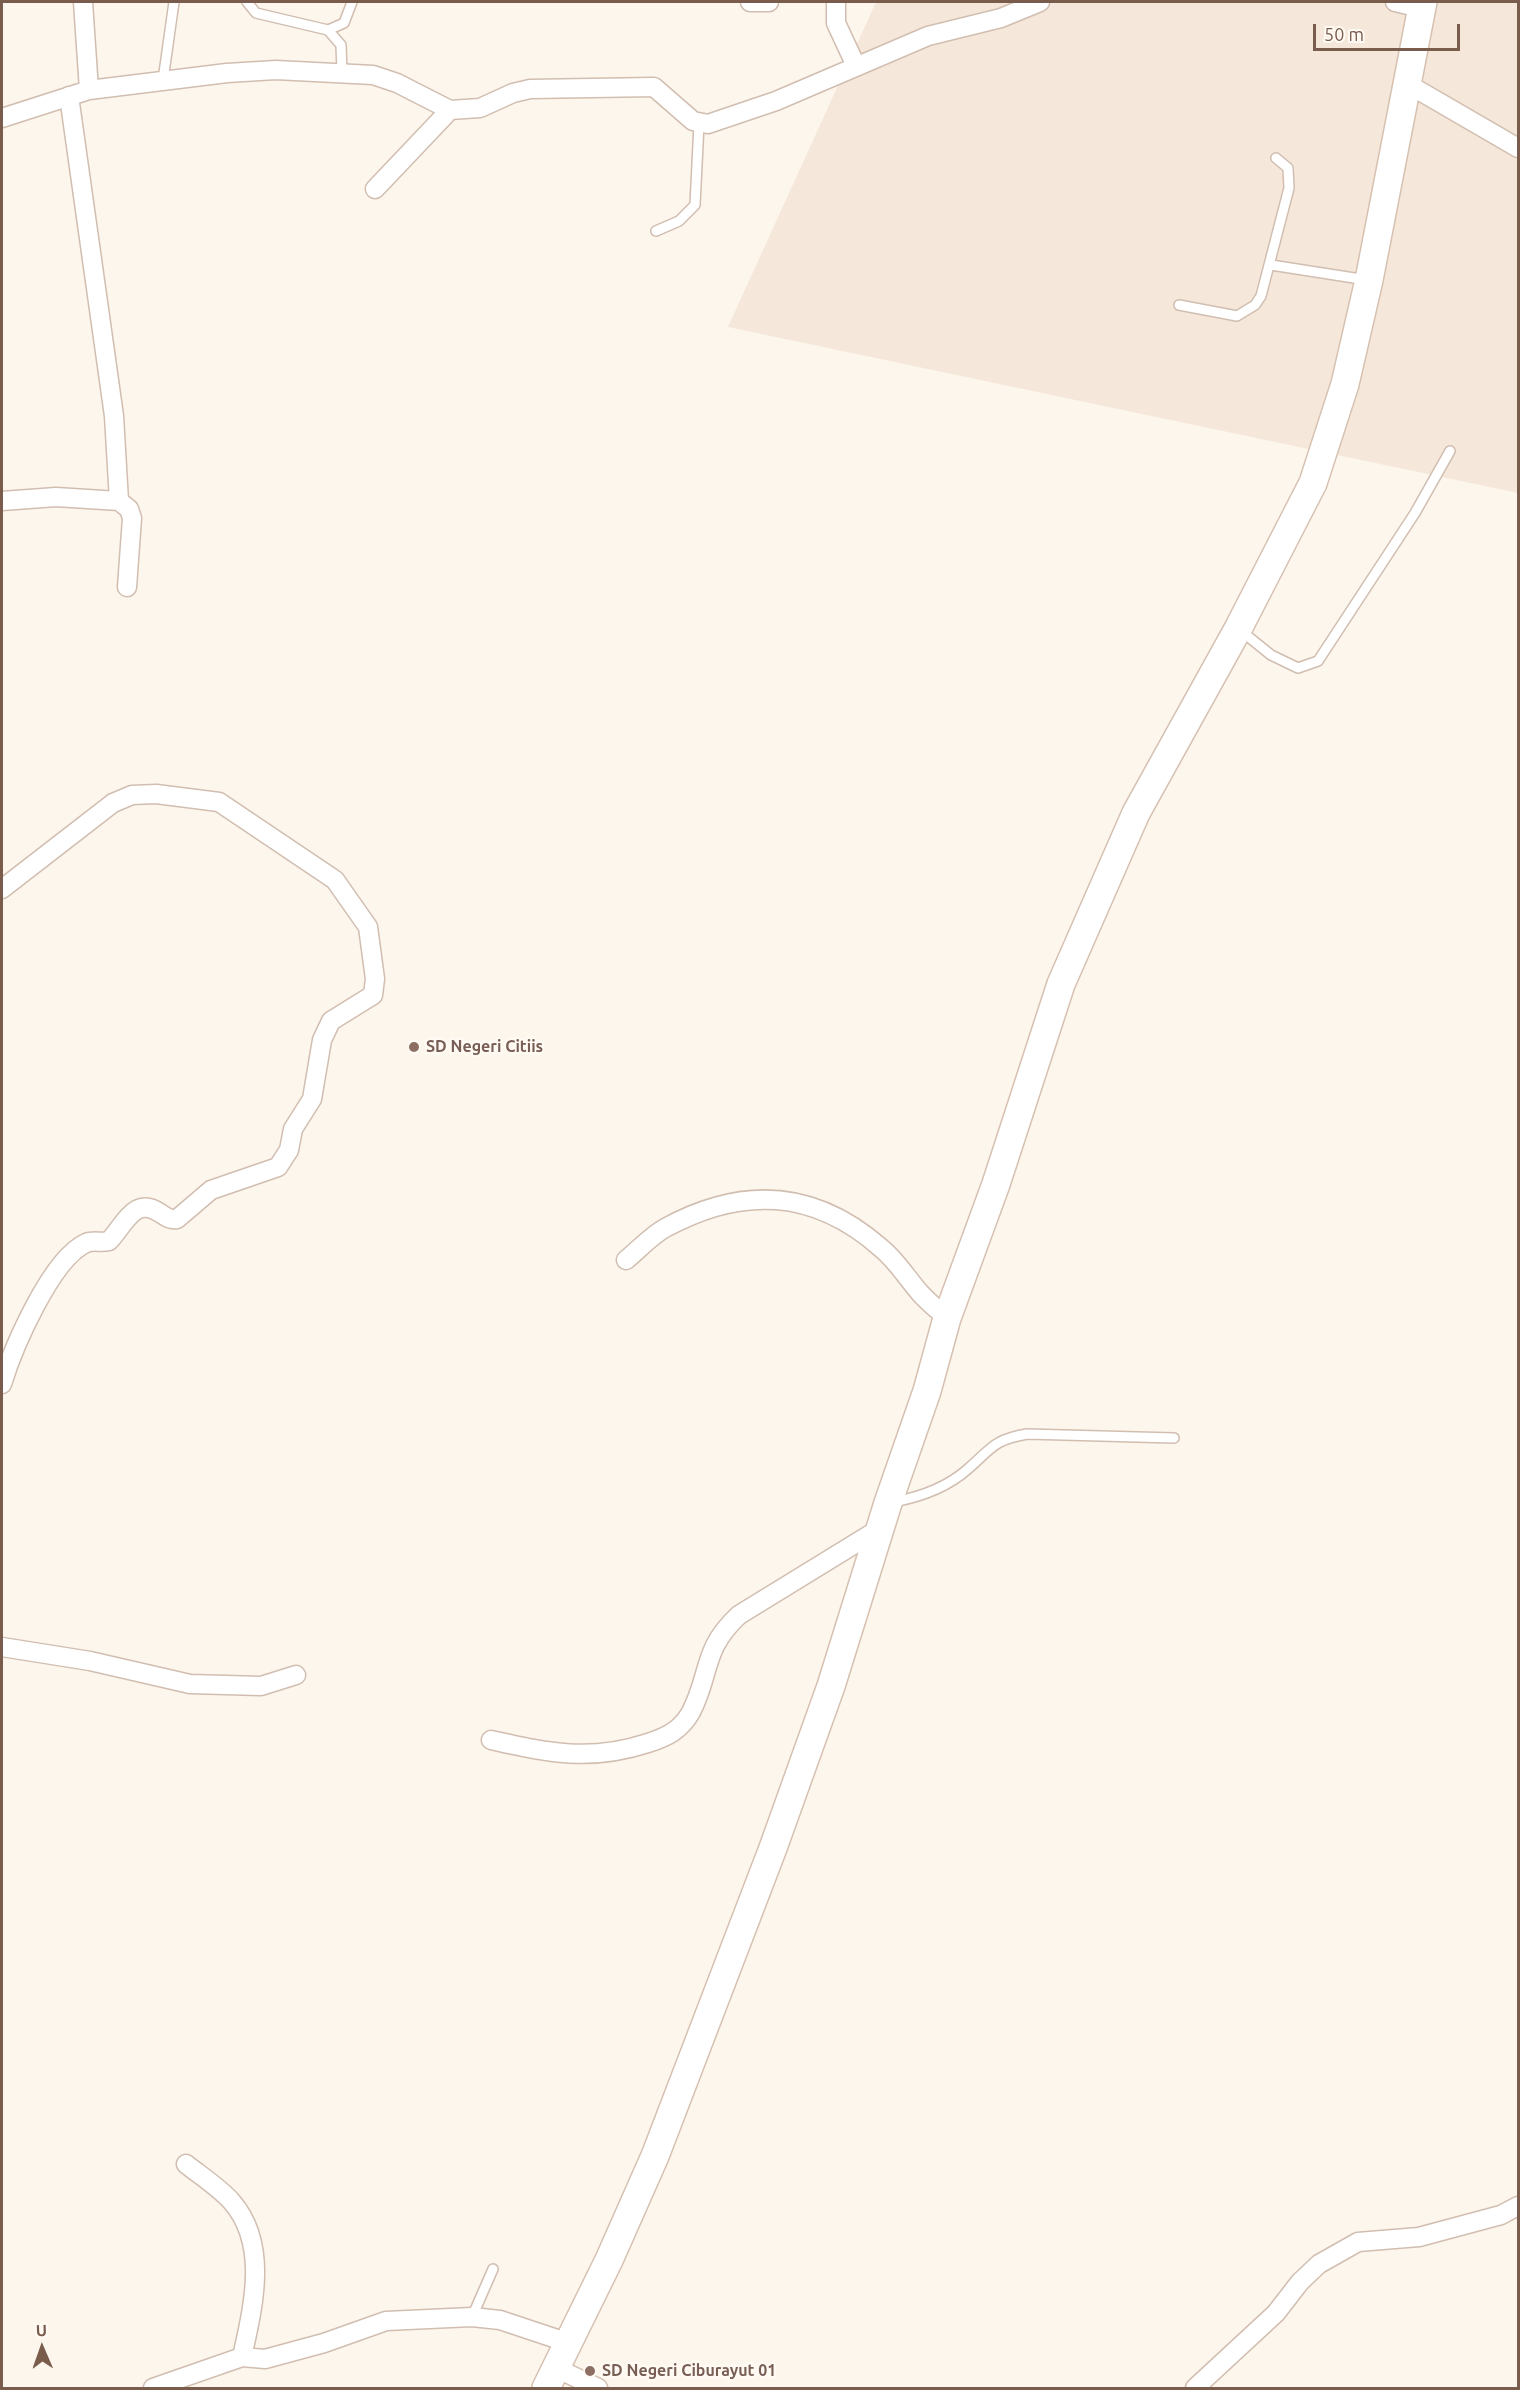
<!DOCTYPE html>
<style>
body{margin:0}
#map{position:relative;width:1520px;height:2390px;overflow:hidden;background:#fdf6ec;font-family:Ubuntu,sans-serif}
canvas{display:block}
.frame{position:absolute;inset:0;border:3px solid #7a5c4d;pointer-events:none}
.north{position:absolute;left:12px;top:2318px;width:60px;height:60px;-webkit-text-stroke:4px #fffaf3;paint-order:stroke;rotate:358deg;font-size:16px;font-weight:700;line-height:24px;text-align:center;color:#7a5c4d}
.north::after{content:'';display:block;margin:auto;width:21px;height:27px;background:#7a5c4d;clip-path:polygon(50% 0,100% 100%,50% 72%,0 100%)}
.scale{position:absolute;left:1313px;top:24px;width:147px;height:27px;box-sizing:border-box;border:3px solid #7a5c4d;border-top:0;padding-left:8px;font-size:18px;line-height:21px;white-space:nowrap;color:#7a5c4d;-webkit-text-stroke:4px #fffaf3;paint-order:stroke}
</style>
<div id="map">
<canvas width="1520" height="2390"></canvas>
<div class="frame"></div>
<div class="north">U</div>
<div class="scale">50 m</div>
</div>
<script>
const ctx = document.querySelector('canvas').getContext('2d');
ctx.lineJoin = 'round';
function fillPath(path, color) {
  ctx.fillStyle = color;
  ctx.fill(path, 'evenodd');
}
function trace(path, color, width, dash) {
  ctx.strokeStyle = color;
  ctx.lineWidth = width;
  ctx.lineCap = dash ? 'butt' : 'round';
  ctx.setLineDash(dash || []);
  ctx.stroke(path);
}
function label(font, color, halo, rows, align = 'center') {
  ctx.font = font + ' Ubuntu,sans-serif';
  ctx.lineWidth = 5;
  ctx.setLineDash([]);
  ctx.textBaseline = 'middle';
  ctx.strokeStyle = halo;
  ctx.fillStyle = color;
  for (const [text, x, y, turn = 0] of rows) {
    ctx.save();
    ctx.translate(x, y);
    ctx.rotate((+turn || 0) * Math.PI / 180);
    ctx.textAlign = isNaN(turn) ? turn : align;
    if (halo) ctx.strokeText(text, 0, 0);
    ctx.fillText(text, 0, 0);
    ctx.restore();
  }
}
const residential = new Path2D(`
 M876 2H1518V493L728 327Z`);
const service = new Path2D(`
 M247 2 256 13 328 30 341 45 342 72
 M328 30 344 23 352 2
 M163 80 174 2
 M656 231 679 221 695 205 699 124
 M1271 265 1367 280
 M1179 305 1237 316 1255 305 1261 296 1289 188 1288 168 1276 158
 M1240 630 1271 655 1298 668 1318 661 1415 513 1450 451
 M893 1502C921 1497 947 1488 969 1468 992 1448 993 1440 1027 1434L1174 1438
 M472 2317 493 2269`);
const minor = new Path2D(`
 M83 2 89 90
 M750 2H769
 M836 2V23L856 66
 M1395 2 1421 8
 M1406 83 1518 148
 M69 96 114 416 119 501 129 509 132 518 127 587
 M2 118 89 90 227 73 276 70 373 75 397 83 450 110 480 108 513 93 530 89 654 87 693 121 708 124 776 101 928 36 1001 18 1040 2
 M375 189 450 110
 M2 501 56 497 119 501
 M2 889 113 803 132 795 156 794 219 802 335 880 368 927 375 979 373 995 331 1021 322 1040 312 1099 293 1129 289 1150 278 1167 211 1190 177 1219C170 1220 166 1217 160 1213 134 1195 124 1226 109 1241 101 1243 93 1240 86 1243 51 1259 13 1348 2 1384
 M626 1260C638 1250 651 1236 665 1228 742 1186 814 1189 881 1248 896 1260 907 1278 920 1293 928 1302 938 1310 947 1318
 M2 1647 90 1661 190 1684 261 1686 296 1675
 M491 1740C549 1753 590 1762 648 1743 667 1737 681 1730 691 1712 711 1673 702 1649 739 1615L879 1529
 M186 2164C201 2176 220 2188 232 2202 269 2245 253 2307 242 2357
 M556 2368 598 2388
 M153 2388 242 2357 265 2359 324 2343 386 2321 472 2317 500 2320 569 2343
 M1195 2388 1276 2313 1300 2282 1319 2264 1358 2242 1419 2237 1501 2215 1518 2206`);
const secondary = new Path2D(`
 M546 2388 609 2260 655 2156 773 1848 831 1686 888 1503 927 1391 947 1318 996 1184 1061 984 1136 813 1238 629 1313 483 1345 384 1369 280 1423 2`);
const markers = [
 [414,1047,6,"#8d6e63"],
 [590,2371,6,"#8d6e63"]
];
const educationNames = [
 ["SD Negeri Citiis",426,1047],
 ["SD Negeri Ciburayut 01",602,2371]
];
fillPath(residential, '#f5e8da');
trace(service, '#d1beb0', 12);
trace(minor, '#d1beb0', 21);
trace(secondary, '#d6c0b0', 30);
trace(service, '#fff', 9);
trace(minor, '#fff', 18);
trace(secondary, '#fff', 27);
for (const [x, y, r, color] of markers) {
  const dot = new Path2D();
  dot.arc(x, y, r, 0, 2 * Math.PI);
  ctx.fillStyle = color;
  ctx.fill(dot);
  trace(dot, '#fffaf3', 2);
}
label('bold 16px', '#785e54', '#fffaf3', educationNames, 'left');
</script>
